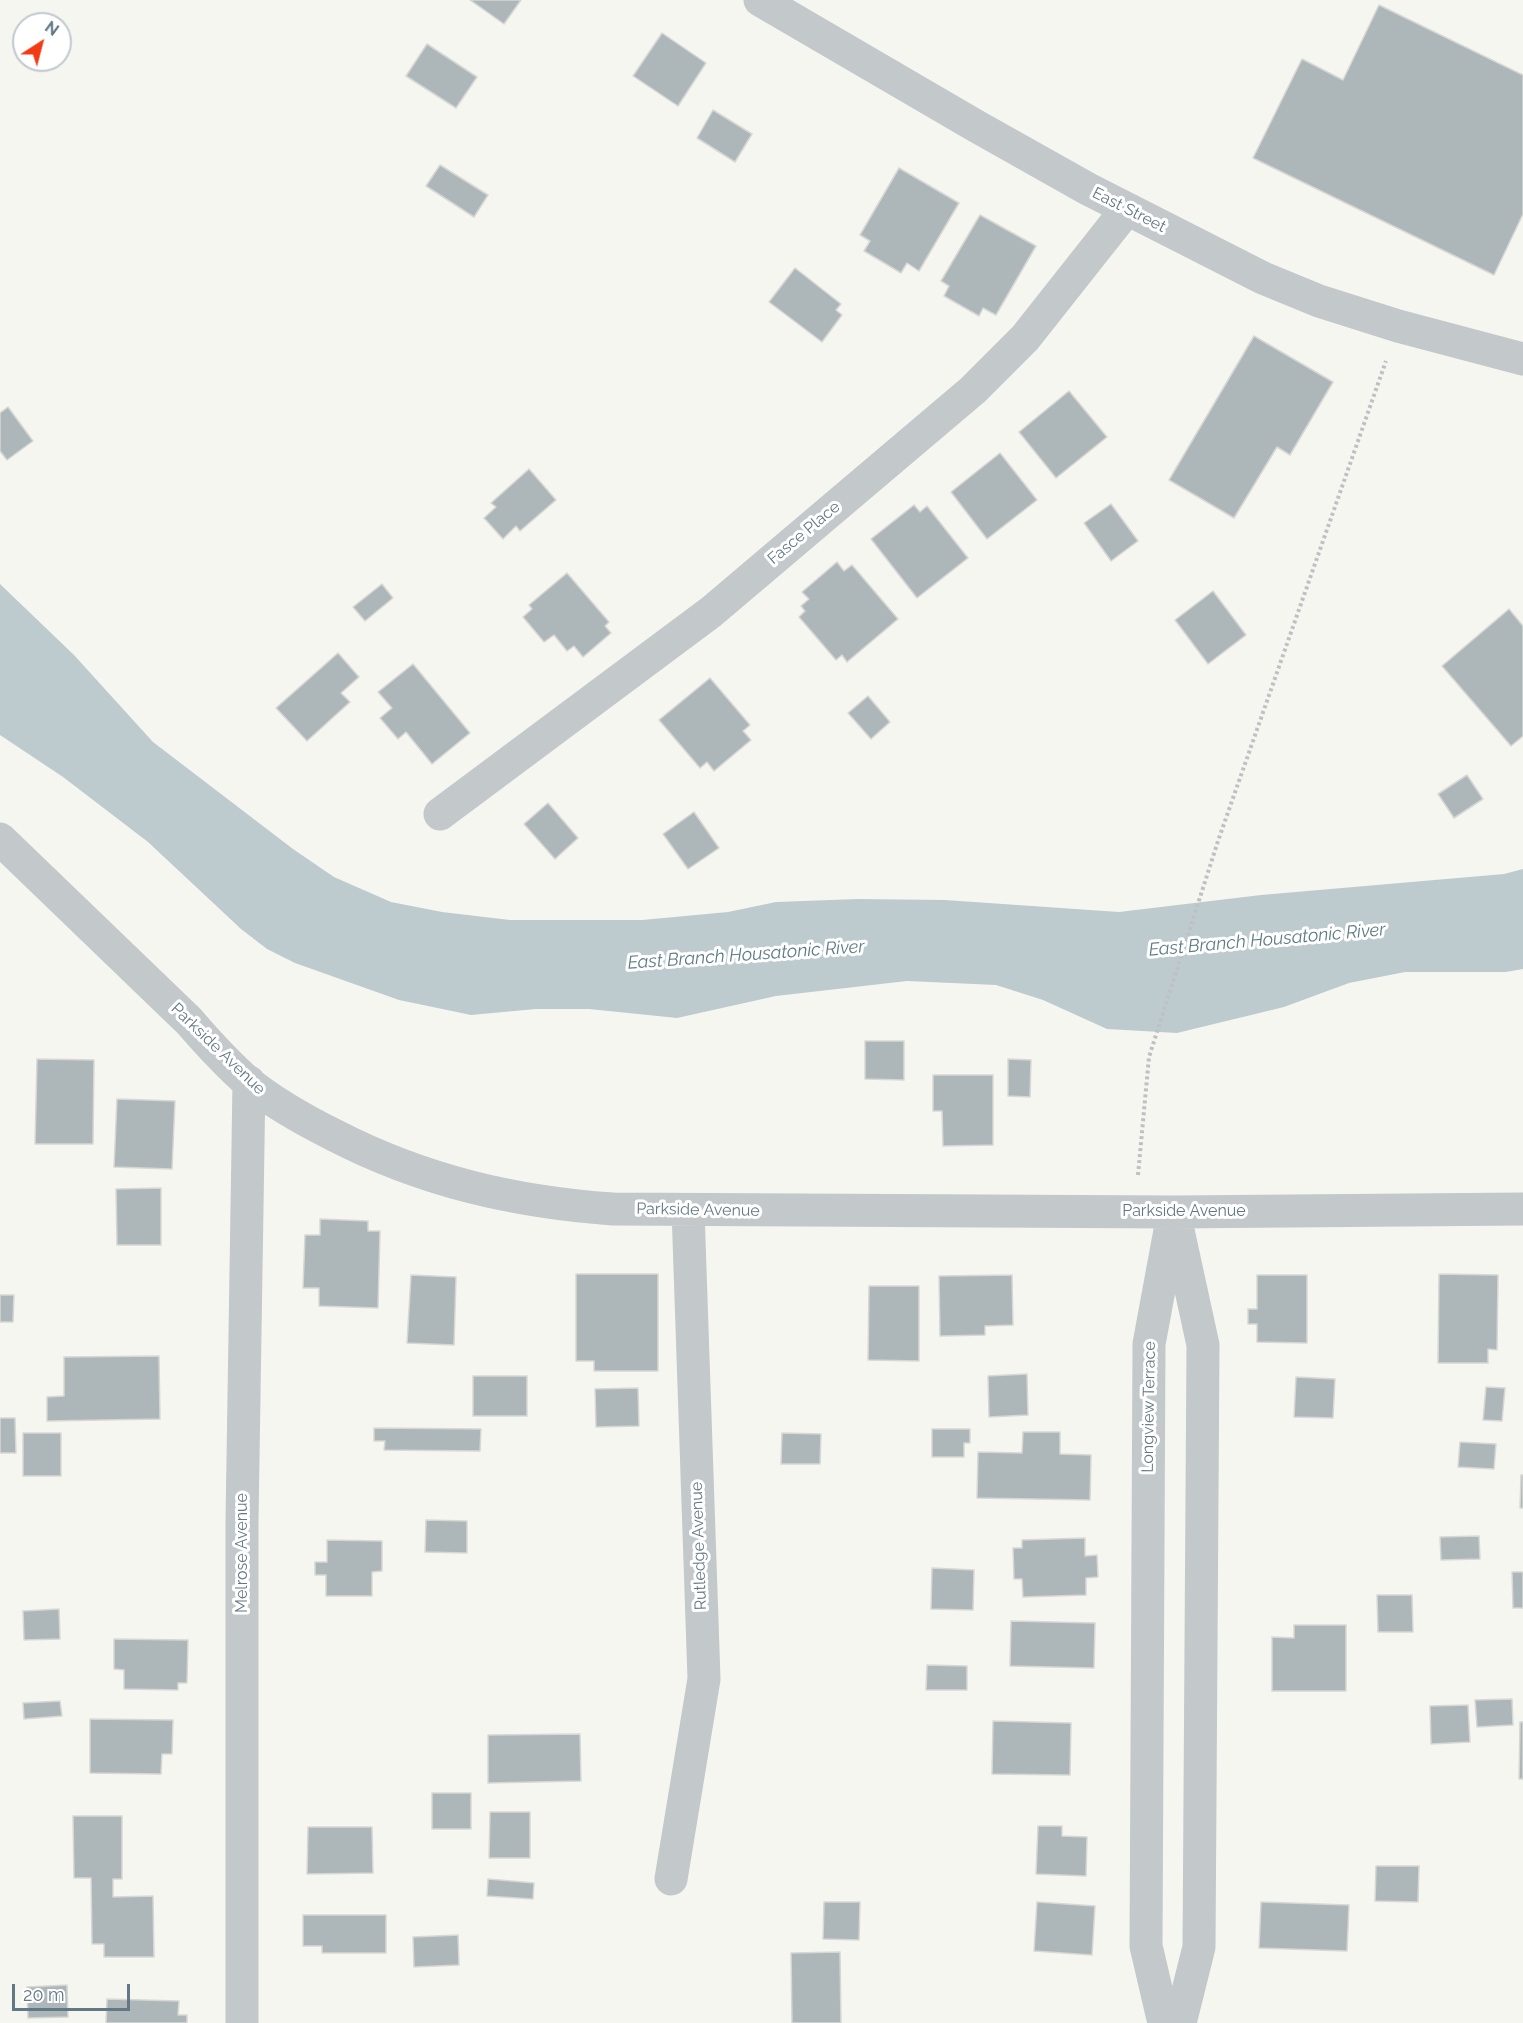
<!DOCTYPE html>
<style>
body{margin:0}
#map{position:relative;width:1523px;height:2023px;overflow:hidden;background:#f6f6f1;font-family:Raleway,sans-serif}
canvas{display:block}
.north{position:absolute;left:12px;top:12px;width:60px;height:60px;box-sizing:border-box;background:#fff;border:2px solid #c0c9ce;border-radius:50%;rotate:36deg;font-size:16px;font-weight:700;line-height:24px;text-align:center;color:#627885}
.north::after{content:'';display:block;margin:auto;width:21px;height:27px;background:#f23a15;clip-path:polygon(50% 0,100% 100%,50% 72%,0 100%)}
.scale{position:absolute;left:12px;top:1984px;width:118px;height:27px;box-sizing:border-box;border:3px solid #627885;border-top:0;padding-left:8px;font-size:18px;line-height:21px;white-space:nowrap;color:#627885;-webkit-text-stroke:4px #fff;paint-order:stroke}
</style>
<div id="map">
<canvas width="1523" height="2023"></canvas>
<div class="north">N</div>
<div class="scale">20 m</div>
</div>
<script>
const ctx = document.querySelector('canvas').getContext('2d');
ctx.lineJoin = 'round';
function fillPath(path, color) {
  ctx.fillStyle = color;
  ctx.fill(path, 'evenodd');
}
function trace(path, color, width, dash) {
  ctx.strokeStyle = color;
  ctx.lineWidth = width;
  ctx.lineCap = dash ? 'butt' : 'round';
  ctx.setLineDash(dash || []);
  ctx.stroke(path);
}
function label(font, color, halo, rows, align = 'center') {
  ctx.font = font + ' Raleway,sans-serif';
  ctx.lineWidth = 6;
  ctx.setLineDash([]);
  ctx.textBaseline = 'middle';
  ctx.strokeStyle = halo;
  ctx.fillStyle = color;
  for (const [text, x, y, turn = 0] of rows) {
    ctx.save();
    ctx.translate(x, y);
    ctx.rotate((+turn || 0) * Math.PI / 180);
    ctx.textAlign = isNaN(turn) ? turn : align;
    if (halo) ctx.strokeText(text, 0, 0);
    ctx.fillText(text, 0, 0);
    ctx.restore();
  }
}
const water = new Path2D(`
 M0 584 74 655 153 742 293 849 334 877 391 902 442 912 510 920H642L728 912 776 902 858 899 945 900 1119 912 1261 895 1504 874 1523 869V969L1506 972H1405L1349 983 1284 1007 1177 1033 1107 1029 1043 1000 996 985 907 981 776 996 677 1018 589 1009H536L471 1015 399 1000 295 963 267 949 241 929 148 842 63 777 0 735Z`);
const building = new Path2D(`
 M470 0H521L504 24Z
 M1379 5 1523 75V214L1494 275 1253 158 1302 59 1343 80Z
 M662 33 706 63 678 106 633 76Z
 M427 44 477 77 456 108 406 76Z
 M713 110 752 134 735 162 697 138Z
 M440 165 488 195 474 217 426 186Z
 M899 168 959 203 919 271 907 263 901 273 864 251 870 241 860 235Z
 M980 215 1036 246 996 315 983 308 979 316 944 296 949 286 941 281Z
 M795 268 841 304 836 310 842 315 822 342 769 302Z
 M1254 336 1333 382 1290 455 1277 447 1234 518 1169 480Z
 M1069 391 1107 437 1056 478 1019 432Z
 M8 407 33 441 7 460 0 451V413Z
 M1000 453 1037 500 987 539 951 492Z
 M529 469 556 500 520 531 516 526 503 539 484 518 496 507 491 503Z
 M1111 504 1138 541 1111 561 1084 523Z
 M914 505 920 512 927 506 968 558 917 598 871 539Z
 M837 562 844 571 852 565 898 619 847 662 842 655 836 660 799 617 805 611 801 606 809 599 802 592Z
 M567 573 609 622 605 626 611 633 583 657 574 646 567 651 554 635 544 642 523 617 532 609 529 605Z
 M382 584 393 598 365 621 353 607Z
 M1213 591 1246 635 1208 664 1175 620Z
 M1509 609 1523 626V736L1511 746 1442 666Z
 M338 653 359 677 341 693 350 702 307 741 276 708Z
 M413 664 470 733 432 764 406 732 398 739 380 718 392 708 378 692Z
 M710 678 750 725 743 731 751 740 714 771 707 762 700 768 659 720Z
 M868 696 890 722 871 739 848 713Z
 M1467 775 1483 799 1454 818 1438 794Z
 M548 803 578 838 555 859 524 824Z
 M694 812 719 848 688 869 663 834Z
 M865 1041H904V1080L865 1079Z
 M37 1059 94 1060 93 1144H35Z
 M1008 1059 1031 1060 1030 1097 1008 1096Z
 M933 1075H993V1145L943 1146 942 1111H933Z
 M117 1099 175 1101 172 1169 114 1167Z
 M161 1188V1245H117L116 1189Z
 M320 1219 368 1221V1231H380L378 1308 319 1306V1288H303L305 1235H320Z
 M576 1274H658V1371H594V1361H576Z
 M1439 1274 1498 1275 1497 1350 1488 1349V1363H1438Z
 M411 1275 456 1277 454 1345 407 1343Z
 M1012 1275 1013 1325 985 1326V1335L940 1336 939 1276Z
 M1257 1275H1307V1343L1257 1342V1324H1248V1309H1257Z
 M869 1286H919V1361L868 1360Z
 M0 1295H14L13 1322H0Z
 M159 1356 160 1419 47 1421V1397L64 1396V1357Z
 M1027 1374 1028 1415 989 1417 988 1376Z
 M473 1376H527V1416H473Z
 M1296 1377 1335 1379 1333 1418 1294 1417Z
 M1486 1387 1505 1388 1502 1421 1483 1420Z
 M638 1388 639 1426 596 1427 595 1389Z
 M0 1418H15L16 1453H0Z
 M374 1428 481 1429 480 1451 384 1450 385 1441H374Z
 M932 1429H970V1443H964V1457H932Z
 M1023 1432H1060V1454L1091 1455 1090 1500 977 1498 978 1452 1022 1453Z
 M23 1433H61V1476H23Z
 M782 1433 821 1434 820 1464H781Z
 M1460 1442 1496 1444 1494 1469 1458 1467Z
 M1521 1475H1523V1508H1520Z
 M426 1520 467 1521V1553L425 1552Z
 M1479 1536 1480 1559 1441 1560 1440 1537Z
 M1085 1538V1556L1097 1555 1098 1577 1086 1578V1595L1023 1597 1022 1579H1014L1013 1548H1022V1540Z
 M327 1540 382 1541V1571L372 1572V1596H326V1575H315V1562H327Z
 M932 1568 974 1570 973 1610 931 1609Z
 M1512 1572H1523V1608H1513Z
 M1377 1595H1412L1413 1632H1378Z
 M59 1609 60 1639 24 1640 23 1611Z
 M1011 1621 1095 1623 1094 1668 1010 1666Z
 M1294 1625H1346V1691H1272V1637L1294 1638Z
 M114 1639 188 1640 187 1683H178V1690L124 1689V1670L114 1669Z
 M927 1665 967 1666V1690H926Z
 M1512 1699 1513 1725 1477 1727 1475 1700Z
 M60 1701 62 1716 24 1719 23 1703Z
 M1468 1705 1470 1742 1431 1744 1430 1706Z
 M90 1719 173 1720 172 1754H162L161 1774 90 1773Z
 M993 1721 1071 1723 1070 1775 992 1774Z
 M1520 1722H1523V1779H1519Z
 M580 1734 581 1781 488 1783V1735Z
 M432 1793H471V1829H432Z
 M490 1812H530V1858H489Z
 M73 1816H122V1879H113V1897L153 1896 154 1957H104V1944H92L91 1878H74Z
 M1038 1826H1062V1836L1087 1837 1086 1876 1036 1874Z
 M308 1827H372L373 1873 307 1874Z
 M1376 1866H1419L1418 1902 1375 1901Z
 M488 1879 534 1883 533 1899 487 1896Z
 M824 1902H860L859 1940 823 1939Z
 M1037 1902 1095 1906 1092 1955 1034 1951Z
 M1261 1902 1349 1905 1347 1951 1259 1948Z
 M303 1915H386V1953H322V1946H303Z
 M458 1935 459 1965 414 1967 413 1937Z
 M840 1952 841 2023H792L791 1953Z
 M67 1985 68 2017 28 2018 27 1987Z
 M107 1999 179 2001 178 2015H187V2023H106Z`);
const path = new Path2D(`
 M1138 1175 1149 1057 1218 841 1386 361`);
const minor = new Path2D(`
 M440 814 711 612 973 390 1025 338 1127 209
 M0 839 189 1021C208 1043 227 1064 249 1083 275 1104 304 1120 334 1135 423 1181 514 1202 613 1209L1174 1212 1523 1209
 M1174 1212 1203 1345 1199 1947 1180 2023
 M671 1879 704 1679 688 1210
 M242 2023V1521L249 1082
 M1164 2023 1146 1946 1149 1344 1171 1225`);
const tertiary = new Path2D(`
 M760 0 976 126 1088 189 1263 278 1319 301 1398 326 1523 359`);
const streetNames = [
 ["East Street",1129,210,27],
 ["Fasce Place",804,533,-40],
 ["Parkside Avenue",218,1049,44],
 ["Parkside Avenue",698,1210,1],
 ["Parkside Avenue",1184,1211],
 ["Longview Terrace",1149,1407,-89],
 ["Rutledge Avenue",699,1546,-92],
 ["Melrose Avenue",242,1553,-90]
];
const waterNames = [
 ["East Branch Housatonic River",1267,940,-5],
 ["East Branch Housatonic River",746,955,-4]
];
fillPath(water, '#bdcbcf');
fillPath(building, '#adb7ba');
trace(building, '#d7d7d4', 1.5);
trace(path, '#bec1c3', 4, [3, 3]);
trace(minor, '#c3c8ca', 33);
trace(tertiary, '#c3c8ca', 33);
label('16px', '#627885', '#fff', streetNames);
label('italic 18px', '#5d7b83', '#fff', waterNames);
</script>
